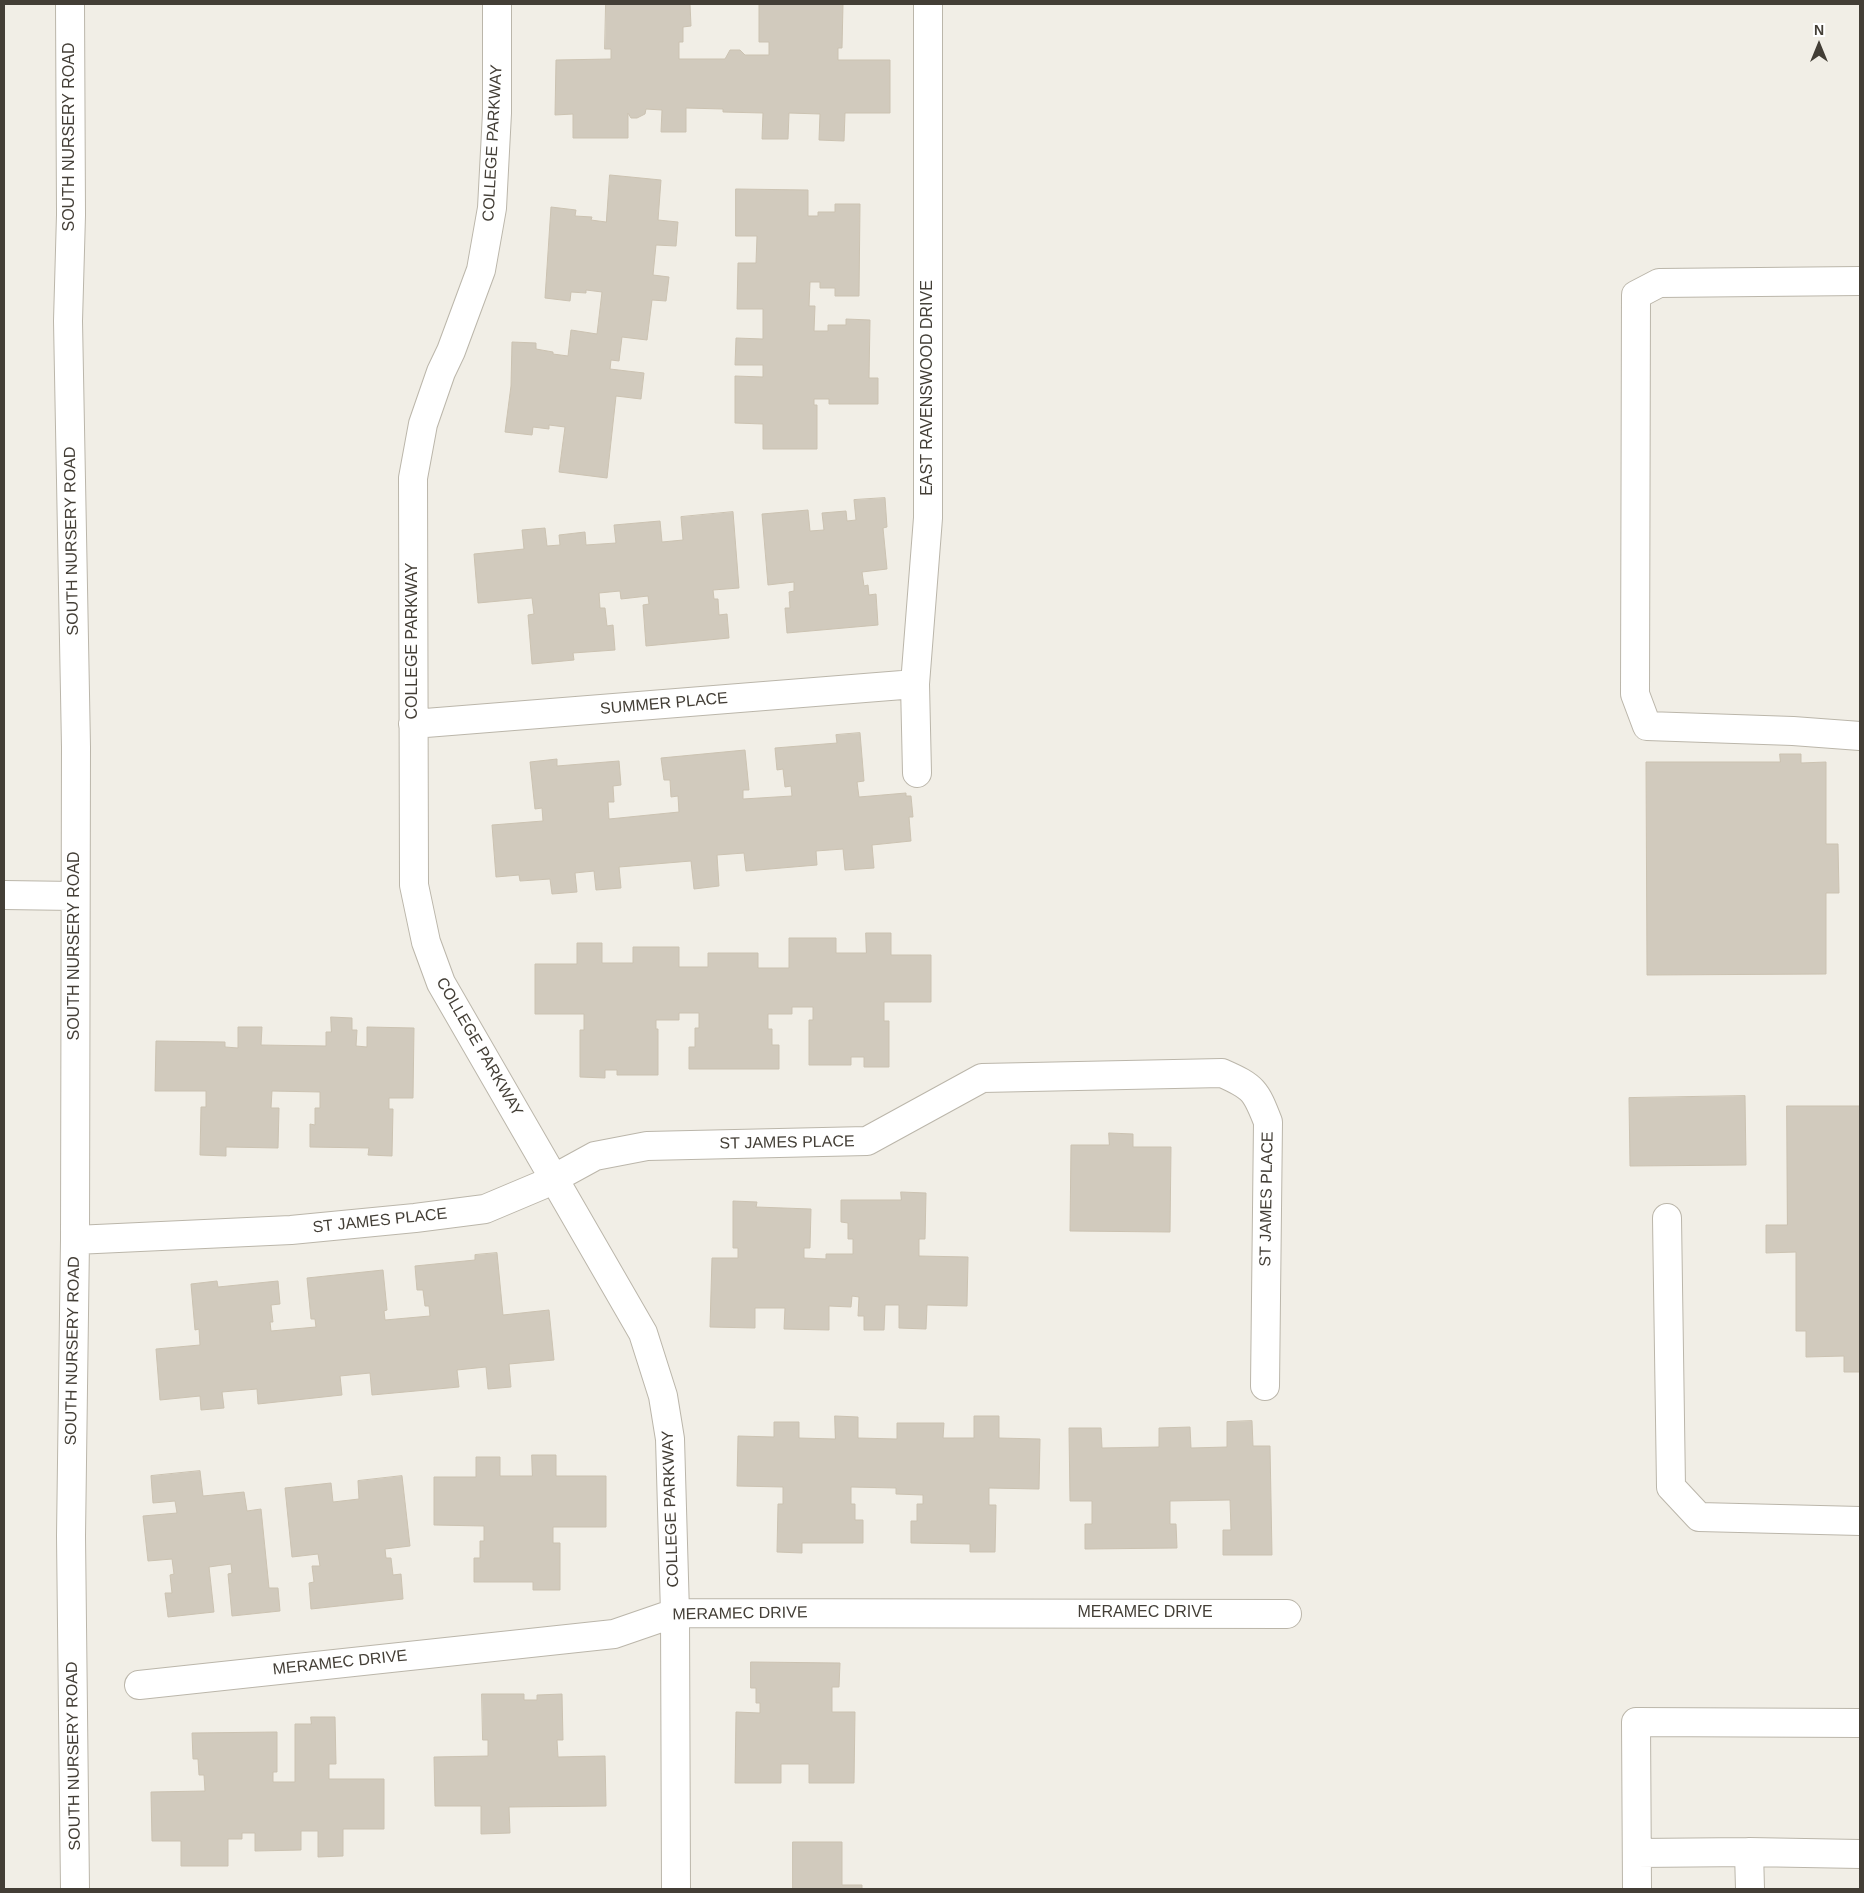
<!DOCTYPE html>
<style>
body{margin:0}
#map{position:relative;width:1864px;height:1893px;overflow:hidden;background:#f1eee6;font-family:Helvetica,sans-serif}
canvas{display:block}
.frame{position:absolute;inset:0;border:5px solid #433e36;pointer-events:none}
.north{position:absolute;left:1794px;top:20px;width:50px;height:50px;-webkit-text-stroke:4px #fff;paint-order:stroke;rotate:0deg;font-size:14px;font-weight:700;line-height:20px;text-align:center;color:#433e36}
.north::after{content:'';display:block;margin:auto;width:18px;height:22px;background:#433e36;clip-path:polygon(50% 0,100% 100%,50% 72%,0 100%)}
</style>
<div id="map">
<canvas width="1864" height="1893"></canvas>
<div class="frame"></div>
<div class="north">N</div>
</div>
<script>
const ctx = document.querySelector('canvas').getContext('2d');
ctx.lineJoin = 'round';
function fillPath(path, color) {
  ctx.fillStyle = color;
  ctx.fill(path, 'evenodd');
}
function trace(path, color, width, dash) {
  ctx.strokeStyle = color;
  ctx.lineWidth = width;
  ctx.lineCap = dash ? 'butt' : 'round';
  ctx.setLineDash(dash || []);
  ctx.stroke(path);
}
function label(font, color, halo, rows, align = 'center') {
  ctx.font = font + ' Helvetica,sans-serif';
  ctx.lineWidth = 4.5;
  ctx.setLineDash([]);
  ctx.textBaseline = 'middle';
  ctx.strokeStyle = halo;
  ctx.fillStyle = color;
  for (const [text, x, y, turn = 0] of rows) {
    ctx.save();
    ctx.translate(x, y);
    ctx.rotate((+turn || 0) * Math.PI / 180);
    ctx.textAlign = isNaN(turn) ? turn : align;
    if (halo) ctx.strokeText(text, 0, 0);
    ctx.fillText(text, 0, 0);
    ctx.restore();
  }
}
const building = new Path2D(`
 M606 4H690L691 26 683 27V42H679V59H725L730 50H740L745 55H769V42H759V4H843L842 48H838V60H890V113H845L844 141 819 140 820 114 789 113 788 139H762L763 113 723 112V109L686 108V132H661L662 110 646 109 645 114 637 118H631L628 113V138H573V114L555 115 556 60 611 59V49H605Z
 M610 175 661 180 658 220 678 222 676 246 656 245 653 275 669 277 666 301 652 300 647 340 622 337 619 361 611 360 610 369 644 373 641 399 616 396 607 478 559 472 565 427 549 425V429L533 427 532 435 505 432 511 386 512 342 536 343V349L553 352V354L568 356 571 330 597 334 602 292 586 290V293L571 292 570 301 545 298 551 207 576 210 575 216 592 217 591 220 606 222Z
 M736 189 808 190V216H818V212H835V204H860L859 296H835V288H820V282H810L809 306H815L814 331H828V325H846V319L870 320 869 378H878V404H829V399H814V405H817V449H763V424L735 423V376L763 377V365H735L736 338 763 339V309H737L738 263H756L757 236H736Z
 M885 498 887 527 883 528 887 569 862 572 864 586 868 585 869 595 876 594 878 625 787 633 785 608H790L789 592 794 591V582L768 585 762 514 808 510 810 531 824 530 822 513 846 511 847 521 856 520 854 500Z
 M733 512 739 588 713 590 714 599H718L719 615 727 614 729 638 646 646 643 605 649 604 648 596 621 599 620 591 599 593 600 608H605L607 626 613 625 615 650 573 653 574 660 532 664 528 615 534 614 532 598 478 603 474 554 524 549 522 530 545 528 547 546 560 545 559 535 585 532 586 545 616 543 614 525 660 521 662 542 683 540 681 517Z
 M860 733 864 781 857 782 859 797 906 793V796H911L913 817H909L911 841 872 845 874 868 845 870 843 849 816 851 817 865 746 871 744 853 717 855 719 886 694 889 691 861 619 867 621 888 596 890 594 871 575 873 577 892 552 894 550 879 520 881 519 875 496 877 492 825 543 821 542 808 535 809 530 762 557 759V766L619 761 621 785 613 786 614 802H608L609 819 679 812 678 796 671 797 670 780H664L661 758 745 750 749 790H743V799L792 796 791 786 785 787 783 769 777 770 775 748 837 743 836 735Z
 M1780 754H1801V763L1826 762V844H1838L1839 893H1826V974L1647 975 1646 762H1780Z
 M866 933H891V955H931V1002H884V1021H889V1067H864V1057H851V1065H809V1020H813V1007H792V1014H768V1029H772V1045H779V1069H689V1047H695V1028H699V1013H679V1020H656V1029H658V1075H617V1070H605V1078L580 1077V1030H584V1014H535V964H577V943H602V963H633V947H679V967H708V953H758V968H789V938H836V953H866Z
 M331 1017 352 1018V1030H357L356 1046 367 1047V1027L414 1028 413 1098H389V1109H393L392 1156 368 1155 369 1148 310 1147V1124L315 1125V1108H320V1092L272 1091 271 1108H279L278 1148 226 1147V1156L200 1155 201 1107H206V1091H155L156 1041 225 1042V1047L238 1048V1027H262L261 1045 326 1046V1032H331Z
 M1745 1096 1746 1165 1630 1166 1629 1098Z
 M1787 1106H1860V1372H1844V1356L1806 1357V1331H1796V1252L1766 1253V1225H1787Z
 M1109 1133 1133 1134V1147H1171L1170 1232 1070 1231 1071 1145H1109Z
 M901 1192 926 1193 925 1239H919V1256L968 1257 967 1306 927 1305 926 1329 899 1328V1305H885L884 1330H864V1316H858L859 1297 852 1296 851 1307 829 1306V1330L784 1329 785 1308H755V1328L710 1327 712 1258H738V1248H733V1201L757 1202 756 1207 811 1209 810 1248H804V1258L826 1259V1254H853V1239H848V1223L841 1222V1200H901Z
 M497 1253 503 1315 549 1310 554 1360 509 1364 511 1387 488 1389 486 1367 457 1370 459 1387 372 1395 370 1373 340 1376 342 1395 258 1404 257 1389 222 1392 224 1408 201 1410 200 1396 160 1400 156 1349 200 1345 199 1329 195 1330 191 1284 217 1281 218 1287 278 1281 280 1304 271 1305 273 1322H270L271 1331 316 1327 315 1319H311L307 1278 383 1270 387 1310 384 1311 385 1320 430 1316 429 1306H425L423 1290H417L415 1266 475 1260V1255Z
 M835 1416 858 1417V1438L897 1439V1423H944L943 1438H974V1416H999V1438L1040 1439 1039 1489 989 1488V1505H996L995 1552H970V1544L911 1543V1521H917V1504H923V1495L896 1494V1488L851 1487V1504H855V1520H863V1543H802V1553L777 1552 778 1504H783V1487L737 1486 738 1436 774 1437V1422H799V1438L835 1439Z
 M1252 1421 1253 1446H1270L1272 1555H1223V1530H1231L1230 1500 1170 1501V1524H1176L1177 1548 1085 1549V1524H1092V1501H1070L1069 1428H1101L1102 1448 1159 1447V1428L1190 1427 1191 1448 1227 1447V1422Z
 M532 1455H556V1476H606V1527H553V1543H560V1590H533V1582H474V1558H480V1541H484V1526L434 1525V1477H476V1457H500V1476H532Z
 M200 1471 203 1496 244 1492 247 1511 261 1509 269 1588H278L280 1611 232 1616 228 1574 232 1573 231 1564 209 1567 214 1612 168 1617 165 1593H172L170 1575 174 1574 172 1559 148 1561 143 1516 177 1513 175 1501 153 1503 151 1476Z
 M402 1476 410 1546 385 1549 386 1558H391L393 1575 401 1574 403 1599 311 1609 309 1583 314 1582 312 1566H320L318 1554 292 1557 285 1488 331 1483 333 1502 359 1499 358 1481Z
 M751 1662 840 1663 839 1687H832V1712H855L854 1783H809V1764H781V1783H735L736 1712 760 1713V1703H756V1688H751Z
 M482 1694H524V1700H537V1695L562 1694 563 1740H557L558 1757 605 1756 606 1806 509 1807 510 1833 481 1834V1806H435L434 1757 488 1756V1740H483Z
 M311 1717H335L336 1764H329V1779H384V1829H343V1856L318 1857V1831H301V1850L255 1851V1833H242V1839H228V1866H181V1841H152L151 1792 205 1791 204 1775H199L198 1759H193L192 1733 277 1732V1772H273V1782H295V1724H311Z
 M793 1842H842V1885H862V1889H793Z`);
const minor = new Path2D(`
 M70 4 71 215 68 321 76 747 75 1240 71 1536 75 1889
 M497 4V113L492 208 481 270 451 351 441 372 423 424 413 478 414 885 426 942 441 983 643 1333 663 1396 670 1439 675 1613 676 1889
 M1860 281 1659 283 1636 295 1635 694 1647 726 1793 731 1860 736
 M413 724 915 684
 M917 773 915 684 928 518V4
 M4 895 75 896
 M1667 1218 1671 1487 1699 1517 1860 1521
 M75 1240 291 1230 415 1218 485 1209 542 1185 595 1156 647 1146 867 1141 982 1078 1222 1073C1254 1087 1256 1091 1268 1122L1265 1386
 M139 1685 614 1634 675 1613 1287 1614
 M1637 1853 1749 1852
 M1637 1889 1636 1722 1860 1723
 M1750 1889 1749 1852 1860 1854`);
const streetNames = [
 ["SOUTH NURSERY ROAD",70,137,-90],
 ["COLLEGE PARKWAY",493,143,-87],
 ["EAST RAVENSWOOD DRIVE",928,388,-90],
 ["SOUTH NURSERY ROAD",72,541,-91],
 ["COLLEGE PARKWAY",413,641,-90],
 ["SUMMER PLACE",664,704,-5],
 ["SOUTH NURSERY ROAD",75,946,-90],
 ["COLLEGE PARKWAY",479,1047,60],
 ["ST JAMES PLACE",787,1143,-1],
 ["ST JAMES PLACE",1267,1199,-89],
 ["ST JAMES PLACE",380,1221,-6],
 ["SOUTH NURSERY ROAD",73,1351,-89],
 ["COLLEGE PARKWAY",671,1509,-92],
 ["MERAMEC DRIVE",1145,1613],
 ["MERAMEC DRIVE",740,1614,-1],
 ["MERAMEC DRIVE",340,1663,-6],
 ["SOUTH NURSERY ROAD",74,1756,-91]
];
fillPath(building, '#d1cabd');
trace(building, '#cbc2b1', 1);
trace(minor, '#bbb6aa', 30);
trace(minor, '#fff', 28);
label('16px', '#433e36', '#fff', streetNames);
</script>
